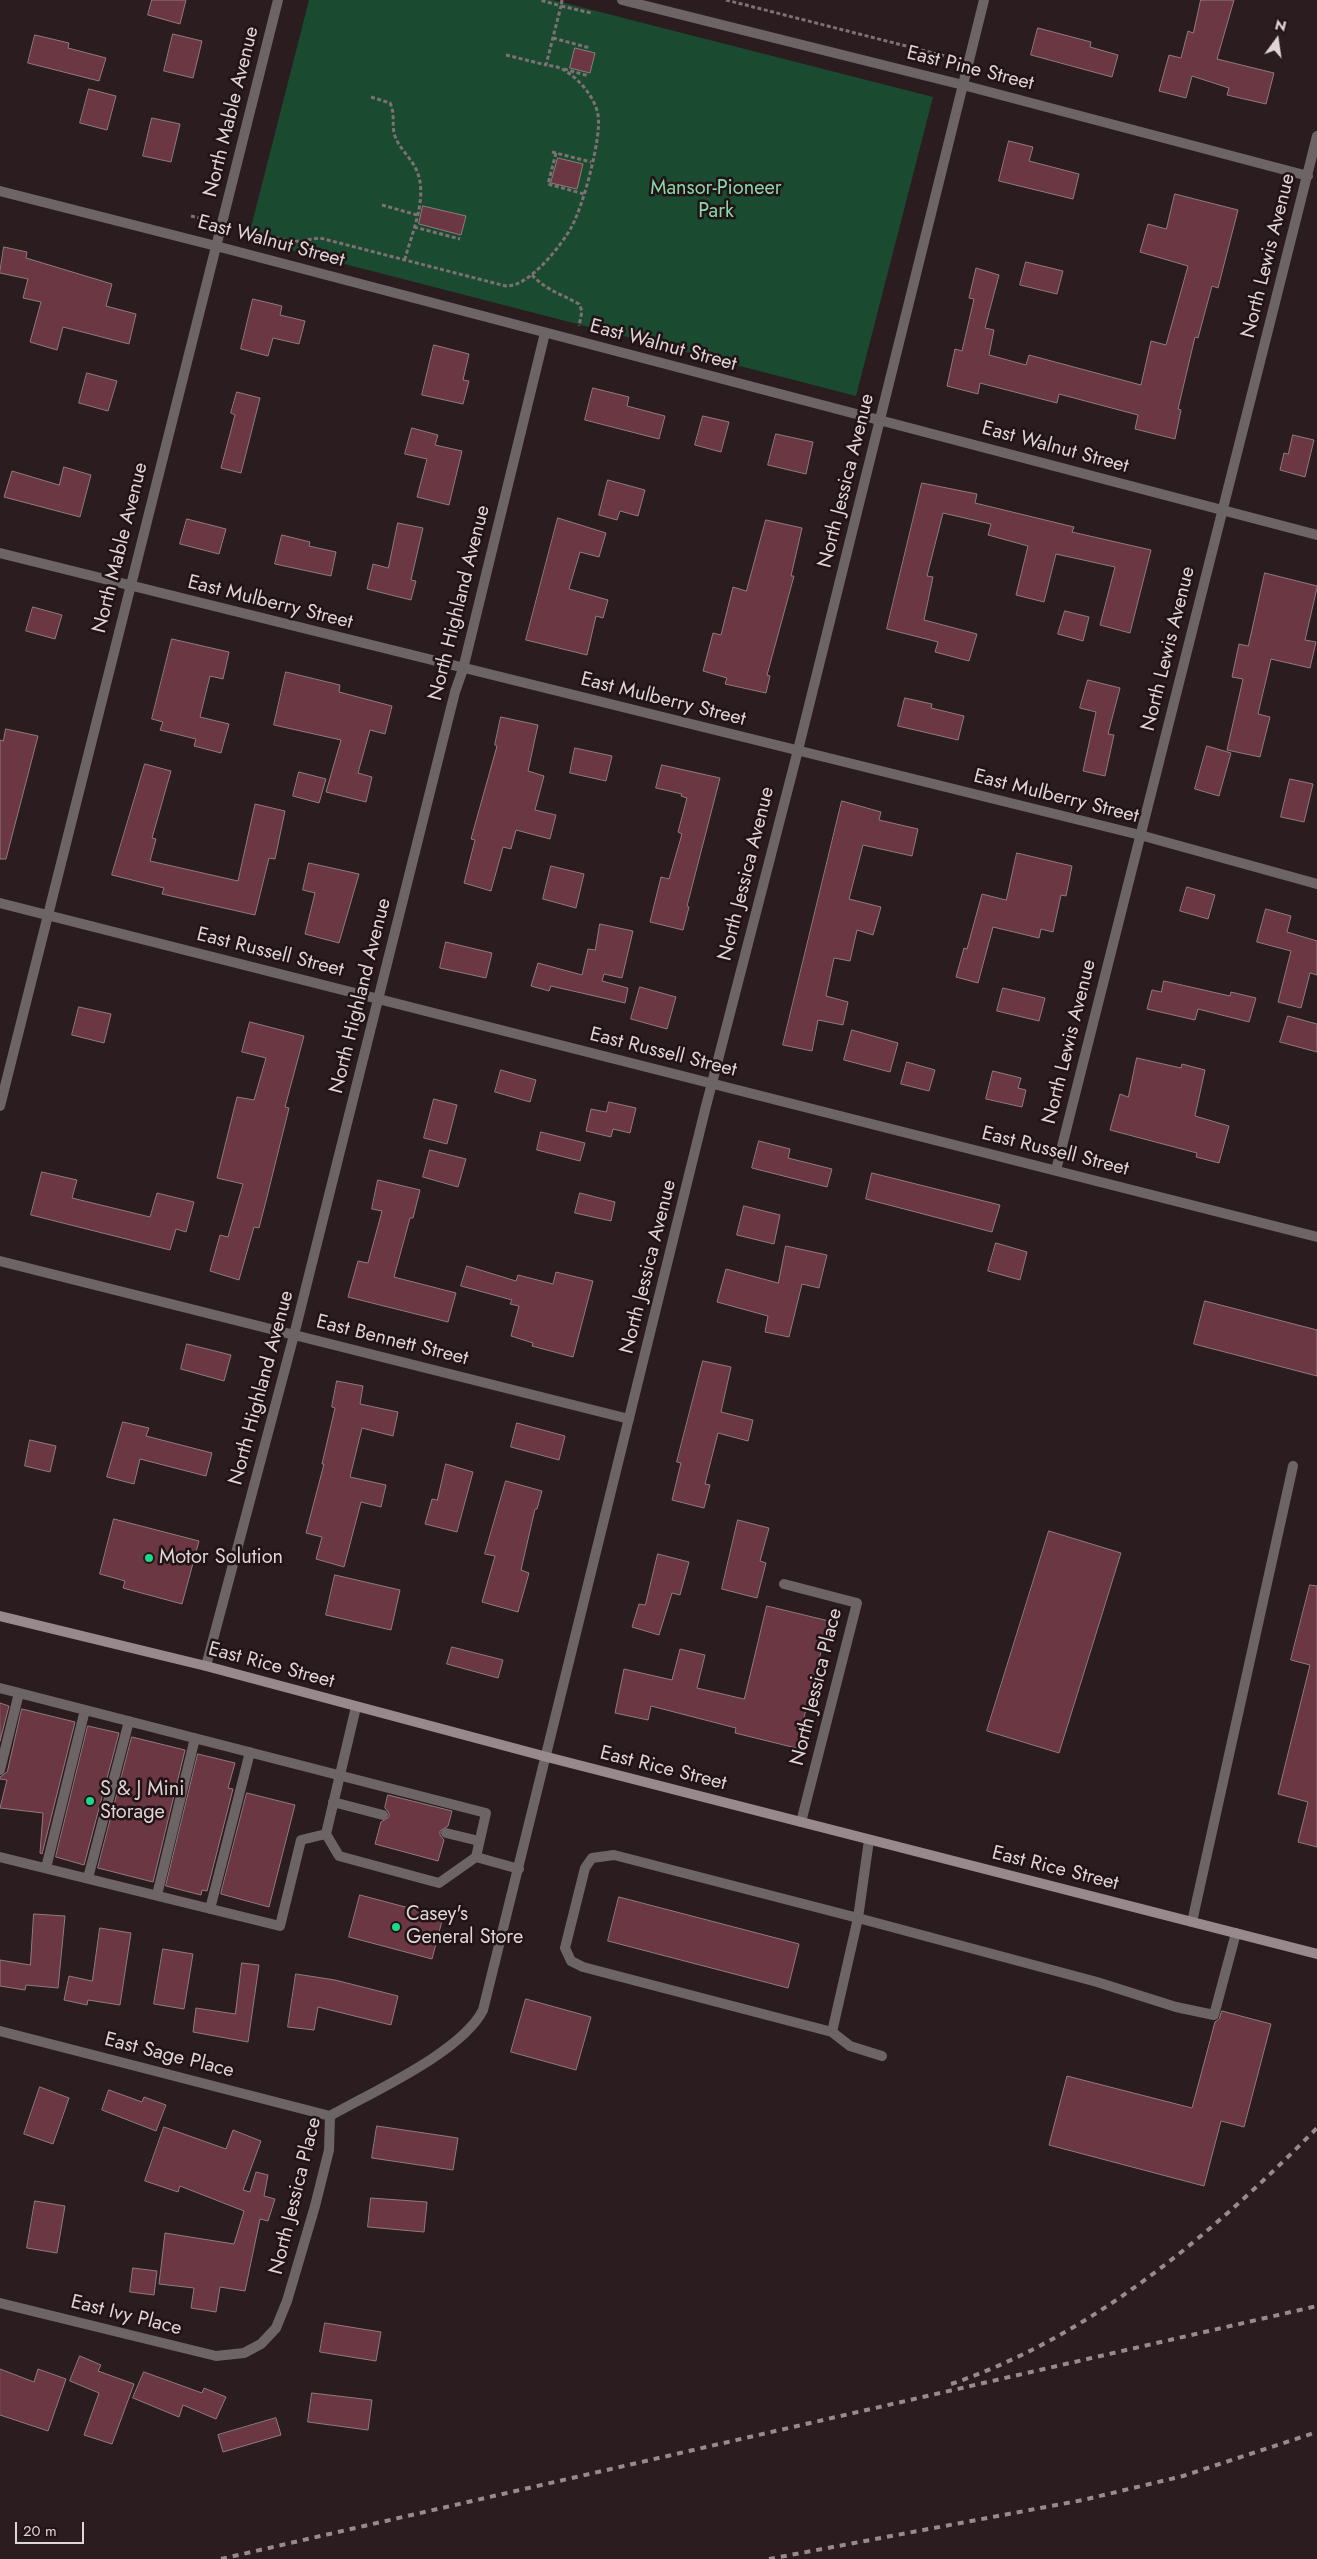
<!DOCTYPE html>
<style>
body{margin:0}
#map{position:relative;width:1317px;height:2559px;overflow:hidden;background:#2b1c1f;font-family:Jost,sans-serif}
canvas{display:block}
.north{position:absolute;left:1252px;top:15px;width:50px;height:50px;-webkit-text-stroke:4px #221316;paint-order:stroke;rotate:14deg;font-size:14px;font-weight:700;line-height:20px;text-align:center;color:#dfd4d6}
.north::after{content:'';display:block;margin:auto;width:18px;height:22px;background:#dfd4d6;clip-path:polygon(50% 0,100% 100%,50% 72%,0 100%)}
.scale{position:absolute;left:15px;top:2522px;width:69px;height:22px;box-sizing:border-box;border:2px solid #dfd4d6;border-top:0;padding-left:6px;font-size:15px;line-height:18px;white-space:nowrap;color:#dfd4d6;-webkit-text-stroke:4px #221316;paint-order:stroke}
</style>
<div id="map">
<canvas width="1317" height="2559"></canvas>
<div class="north">N</div>
<div class="scale">20 m</div>
</div>
<script>
const ctx = document.querySelector('canvas').getContext('2d');
ctx.lineJoin = 'round';
function fillPath(path, color) {
  ctx.fillStyle = color;
  ctx.fill(path, 'evenodd');
}
function trace(path, color, width, dash) {
  ctx.strokeStyle = color;
  ctx.lineWidth = width;
  ctx.lineCap = dash ? 'butt' : 'round';
  ctx.setLineDash(dash || []);
  ctx.stroke(path);
}
function label(font, color, halo, rows, align = 'center') {
  ctx.font = font + ' Jost,sans-serif';
  ctx.lineWidth = 5;
  ctx.setLineDash([]);
  ctx.textBaseline = 'middle';
  ctx.strokeStyle = halo;
  ctx.fillStyle = color;
  for (const [text, x, y, turn = 0] of rows) {
    ctx.save();
    ctx.translate(x, y);
    ctx.rotate((+turn || 0) * Math.PI / 180);
    ctx.textAlign = isNaN(turn) ? turn : align;
    if (halo) ctx.strokeText(text, 0, 0);
    ctx.fillText(text, 0, 0);
    ctx.restore();
  }
}
const green = new Path2D(`
 M309 0H553L933 97 856 396 248 239Z`);
const building = new Path2D(`
 M152 0H186L180 24 148 15Z
 M1201 0H1234L1217 59 1274 73 1266 104 1227 95 1229 88 1192 76 1186 98 1159 91 1169 55 1181 58 1188 31 1193 33Z
 M1038 28 1091 42 1090 47 1118 55 1112 77 1031 55Z
 M173 34 202 41 193 78 164 71Z
 M35 35 69 43 68 48 106 58 99 81 28 63Z
 M575 48 595 53 590 73 570 68Z
 M89 89 116 96 107 130 80 123Z
 M152 118 180 124 171 162 143 156Z
 M1009 141 1033 147 1029 161 1079 174 1073 199 999 181Z
 M558 158 583 164 577 189 551 183Z
 M1175 194 1238 210 1218 288 1212 286 1198 338 1195 337 1178 409 1181 410 1175 439 1135 429 1138 415 1059 394 1057 403 980 383 978 394 947 386 955 349 962 351 974 299 969 298 976 268 999 275 985 328 994 330 989 355 1026 365 1029 355 1141 385 1151 341 1166 345 1188 266 1140 252 1148 224 1166 229Z
 M423 206 466 216 461 235 419 224Z
 M4 247 27 252 26 258 112 284 106 306 136 314 129 344 63 327 57 350 30 342 41 302 23 298 28 279 0 273Z
 M1026 262 1063 271 1057 294 1020 285Z
 M253 299 282 306 280 315 305 321 299 344 273 338 268 356 241 349Z
 M434 345 469 354 463 380 469 381 463 404 422 395Z
 M87 373 117 381 108 411 79 403Z
 M593 388 629 397 627 406 665 416 659 439 585 420Z
 M237 392 260 398 241 473 221 468 235 415 231 413Z
 M703 416 729 422 721 452 695 445Z
 M412 428 438 435 435 445 462 451 449 505 417 497 427 459 405 454Z
 M776 434 813 442 806 474 768 465Z
 M1293 435 1314 440 1305 477 1280 470 1284 453 1288 454Z
 M64 467 91 475 80 517 4 497 12 471 59 485Z
 M608 480 645 490 638 516 620 511 617 520 599 515Z
 M922 483 977 494 975 503 1074 527 1072 532 1151 550 1130 633 1100 625 1115 567 1056 554 1044 602 1016 595 1028 546 988 535 991 524 943 513 927 576 933 577 924 620 977 634 969 661 935 652 938 642 887 629Z
 M558 518 606 533 599 557 580 552 569 589 608 600 603 618 596 616 587 655 526 640Z
 M187 519 226 529 219 554 180 544Z
 M766 520 802 528 791 576H794L767 675 770 676 766 693 725 684 727 678 703 671 713 633 721 635 733 587 746 591Z
 M398 523 423 528 411 580 416 581 411 600 367 589 373 564 388 568Z
 M282 535 310 542 309 546 336 552 331 576 275 564Z
 M1265 573 1317 586V588L1305 640 1316 642 1310 668 1271 659 1258 714 1270 717 1260 757 1227 750 1243 679 1232 677 1239 644 1248 646Z
 M33 607 62 615 55 639 26 631Z
 M1065 611 1089 617 1083 641 1058 634Z
 M172 639 229 652 223 679 210 676 200 717 229 724 221 753 194 746 196 739 160 730 163 722 152 719Z
 M286 672 340 685 339 692 392 706 385 734 370 730 358 773 372 777 366 802 326 792 341 740 274 725Z
 M1088 680 1120 688 1108 734 1114 735 1105 776 1083 771 1096 712 1080 708Z
 M905 698 932 704 931 708 964 716 958 740 898 726Z
 M501 717 538 725 528 771 544 776 535 810 556 815 550 839 516 830 511 849 503 847 491 891 464 883 475 840 471 839 497 746 495 745Z
 M6 729 38 736 6 859H0V740L3 741Z
 M1207 746 1231 753 1219 796 1195 789Z
 M575 748 612 756 606 781 570 773Z
 M145 764 171 771 152 838 156 839 150 861 238 881 255 804 285 811 275 859 269 858 255 915 162 894 164 888 112 875Z
 M662 765 720 778 687 906 689 907 683 930 650 922 661 877 669 879 682 834 678 832 687 798 681 796 682 794 656 788Z
 M299 772 326 779 319 803 293 796Z
 M1290 779 1313 784 1304 822 1281 817Z
 M842 801 881 812 879 820 918 829 912 856 863 845 849 899 881 907 873 935 857 930 850 961 834 958 826 996 848 1002 843 1025 818 1020 812 1051 783 1045Z
 M1017 853 1072 866 1066 896 1061 895 1053 932 1041 929 1039 938 993 927 978 983 956 977 964 948 967 949 982 894 1006 900Z
 M309 863 359 874 339 943 305 934 315 893 303 890Z
 M551 866 584 874 576 908 543 899Z
 M1187 887 1215 895 1208 919 1180 911Z
 M1266 909 1291 916 1287 932 1317 941V975L1310 973 1301 1008 1278 1002 1291 951 1257 942Z
 M600 924 633 931 622 978 604 974 602 981 628 988 625 1003 551 986 549 991 531 986 538 963 582 975 588 949 595 950Z
 M446 942 492 953 486 978 440 968Z
 M1164 981 1230 996 1231 992 1256 998 1249 1022 1198 1009 1195 1020 1147 1009 1152 990 1161 992Z
 M640 987 676 997 667 1029 631 1019Z
 M1003 988 1045 998 1039 1021 997 1011Z
 M79 1007 111 1014 104 1043 72 1035Z
 M1288 1016 1317 1024V1052L1280 1042Z
 M250 1022 304 1036 285 1107 289 1108 266 1201 259 1228 254 1227 239 1280 210 1271 220 1235 228 1237 243 1184 217 1178 237 1097 254 1100 266 1058 242 1052Z
 M852 1030 898 1043 890 1072 844 1060Z
 M1137 1058 1181 1068 1182 1064 1205 1070 1195 1116 1229 1126 1219 1163 1196 1157 1197 1153 1110 1130 1120 1094 1128 1097Z
 M907 1062 935 1070 929 1091 901 1084Z
 M501 1070 536 1080 530 1102 495 1092Z
 M993 1071 1021 1078 1018 1088 1026 1090 1022 1107 986 1099Z
 M434 1099 457 1105 447 1144 424 1138Z
 M609 1102 636 1108 630 1133 613 1129 611 1137 586 1131 591 1109 606 1112Z
 M541 1132 585 1143 580 1161 537 1150Z
 M759 1141 790 1149 788 1158 832 1169 827 1187 752 1168Z
 M430 1150 466 1159 458 1187 423 1177Z
 M42 1172 77 1180 72 1198 150 1217 157 1193 194 1202 186 1232 176 1229 170 1250 31 1215Z
 M872 1173 1000 1205 992 1232 866 1199Z
 M378 1180 420 1190 413 1218H410L394 1277 456 1293 448 1322 348 1297 358 1261 368 1263 382 1211 372 1209Z
 M580 1193 615 1202 611 1221 575 1213Z
 M744 1206 780 1215 774 1244 737 1235Z
 M996 1243 1027 1252 1020 1280 988 1271Z
 M786 1246 827 1255 819 1288 802 1284 789 1337 765 1332 768 1316 717 1302 726 1269 778 1283Z
 M467 1266 516 1281 518 1275 553 1284 556 1272 593 1281 573 1357 532 1346 533 1343 511 1336 519 1306 510 1304 512 1300 461 1286Z
 M1205 1301 1317 1330V1376L1194 1344Z
 M187 1344 231 1355 224 1381 181 1369Z
 M703 1361 731 1367 721 1412 753 1420 748 1441 718 1433 705 1484 710 1485 704 1508 672 1500 681 1463 677 1462Z
 M337 1381 363 1386 360 1404 398 1412 393 1436 362 1428 350 1477 386 1485 381 1507 361 1502 344 1567 316 1559 322 1537 306 1533 324 1464H322L335 1408 332 1407Z
 M123 1422 149 1428 146 1436 212 1453 206 1476 140 1459 134 1484 107 1477Z
 M517 1423 565 1436 559 1460 511 1447Z
 M30 1440 56 1446 50 1472 25 1466Z
 M446 1464 473 1472 457 1532 425 1524 432 1499 437 1500Z
 M506 1481 542 1491 537 1509H535L521 1570 529 1573 518 1612 482 1602 495 1556 485 1554Z
 M114 1519 199 1541 182 1604 123 1588 125 1581 100 1574Z
 M738 1520 769 1528 760 1561 766 1563 757 1598 722 1589Z
 M1049 1531 1121 1553 1059 1753 987 1731Z
 M658 1554 689 1562 680 1595 672 1593 659 1635 632 1627 639 1604 645 1605Z
 M335 1575 400 1590 391 1630 326 1615Z
 M1310 1585 1317 1586V1847L1298 1842 1308 1802 1278 1794 1310 1665 1291 1660Z
 M767 1606 829 1621 796 1748 735 1733 736 1728 651 1706 648 1720 615 1713 624 1669 672 1680 680 1649 705 1655 697 1688 744 1699Z
 M452 1647 503 1660 498 1678 447 1664Z
 M0 1703 9 1706 0 1741Z
 M22 1709 75 1722 42 1854 40 1853 43 1813 0 1808 7 1780 0 1779V1777L7 1772Z
 M88 1726 119 1733 84 1865 56 1857Z
 M132 1737 185 1750 153 1882 98 1868Z
 M198 1754 235 1763 228 1788 233 1789 207 1891 202 1890 201 1895 166 1886Z
 M247 1793 295 1805 269 1907 221 1894Z
 M388 1795 452 1811 448 1826 440 1831V1835L444 1840 438 1861 375 1844 381 1822 389 1817V1813L385 1808Z
 M360 1895 443 1917 432 1959 349 1937Z
 M619 1897 799 1944 788 1988 608 1941Z
 M34 1914 65 1916 58 1988 26 1985 25 1990 0 1986V1960L30 1965Z
 M100 1928 131 1933 120 2005 88 2000 87 2005 64 2000 69 1976 92 1981Z
 M163 1949 193 1954 184 2009 154 2004Z
 M242 1963 259 1965 248 2042 193 2032 196 2008 235 2014Z
 M296 1974 335 1980 398 1996 391 2025 318 2007 314 2030 288 2027Z
 M526 1999 591 2017 576 2070 511 2052Z
 M1222 2011 1271 2024 1244 2127 1221 2121 1204 2186 1049 2145 1067 2076 1192 2108 1215 2022 1219 2019Z
 M40 2087 69 2098 53 2144 24 2134Z
 M109 2090 142 2102 144 2097 166 2105 156 2131 102 2110Z
 M377 2126 458 2138 453 2170 372 2158Z
 M164 2127 226 2149 233 2130 261 2141 243 2190 250 2192 256 2172 268 2175 264 2196 275 2199 268 2221 260 2219 245 2291 220 2287 216 2312 191 2308 194 2288 159 2284 165 2233 234 2244 244 2211 180 2186 178 2192 145 2181Z
 M371 2198 427 2202 424 2232 368 2227Z
 M35 2201 65 2206 57 2253 27 2248Z
 M133 2268 157 2271 154 2295 130 2292Z
 M325 2323 381 2332 376 2361 320 2352Z
 M80 2356 101 2365 98 2371 134 2384 112 2444 84 2435 99 2393 70 2381Z
 M0 2369 34 2382 38 2369 66 2379 48 2431 0 2415Z
 M144 2372 202 2393 204 2388 226 2397 216 2419 183 2405 179 2417 133 2398Z
 M312 2393 372 2400 368 2430 308 2422Z
 M276 2418 281 2435 223 2452 218 2435Z`);
const path = new Path2D(`
 M562 0 561 6 591 13
 M726 0 953 58
 M553 38 590 48
 M506 55 546 65
 M564 69 589 76
 M371 97 390 103C395 113 392 123 394 133 398 148 410 156 416 169 429 196 412 232 405 259
 M552 152 591 162
 M556 153 548 184 584 194
 M382 205 417 215
 M191 216 208 220
 M414 227 460 239
 M238 228 292 242 320 238 506 286C529 287 562 245 572 226 583 206 602 137 598 115 595 97 579 79 564 70 560 67 552 66 546 65L561 6 540 0
 M532 275C546 290 561 294 579 304L582 311 579 326`);
const service = new Path2D(`
 M0 1688 486 1813 476 1857
 M356 1707 326 1834 339 1856 439 1883 476 1857 519 1869
 M0 1770 19 1693
 M333 1802 383 1815
 M446 1833 479 1841
 M869 1840 858 1918 1097 1982 1176 2007 1214 2015 1236 1933
 M614 1855 858 1918 832 2032 583 1967 571 1961 565 1948 585 1868 592 1858Z
 M0 1857 280 1926 301 1840 326 1834
 M46 1868 85 1710
 M88 1878 129 1721
 M157 1895 195 1738
 M210 1909 250 1752
 M1192 1922 1293 1466
 M832 2032 850 2046 882 2056`);
const minor = new Path2D(`
 M622 0 963 85 1308 176
 M0 191 216 246 1317 535
 M0 553 1140 835 1317 884
 M0 903 1317 1237
 M0 1106 278 0
 M1056 1170 1317 136
 M0 1261 629 1419
 M784 1584 857 1603 801 1822
 M206 1666 294 1335 455 692 463 669 545 333
 M0 2031 330 2116
 M0 2303 216 2356 244 2353 261 2344 276 2328 287 2301 315 2206 329 2150 330 2116C372 2092 462 2052 483 2010L705 1110 798 750 984 0`);
const secondary = new Path2D(`
 M0 1616 206 1666 547 1757 1317 1954`);
const rail = new Path2D(`
 M951 2384C1093 2336 1213 2233 1317 2128
 M221 2559 1317 2306
 M769 2559 1083 2500 1183 2476 1317 2432`);
const markers = [
 [149,1558,5,"#1ad988"],
 [90,1801,5,"#1ad988"],
 [396,1927,5,"#1ad988"]
];
const streetNames = [
 ["East Pine Street",970,69,14],
 ["North Mable Avenue",232,112,-76],
 ["East Walnut Street",271,242,15],
 ["North Lewis Avenue",1269,256,-76],
 ["East Walnut Street",663,346,15],
 ["East Walnut Street",1055,448,15],
 ["North Jessica Avenue",847,481,-76],
 ["North Mable Avenue",121,548,-76],
 ["East Mulberry Street",270,603,14],
 ["North Highland Avenue",460,603,-76],
 ["North Lewis Avenue",1169,649,-76],
 ["East Mulberry Street",663,700,14],
 ["East Mulberry Street",1056,797,14],
 ["North Jessica Avenue",747,874,-76],
 ["East Russell Street",270,953,14],
 ["North Highland Avenue",361,996,-76],
 ["North Lewis Avenue",1070,1042,-76],
 ["East Russell Street",663,1053,14],
 ["East Russell Street",1055,1152,14],
 ["North Jessica Avenue",649,1267,-76],
 ["East Bennett Street",392,1341,14],
 ["North Highland Avenue",262,1388,-75],
 ["East Rice Street",271,1666,15],
 ["North Jessica Place",817,1687,-76],
 ["East Rice Street",663,1769,14],
 ["East Rice Street",1055,1869,14],
 ["East Sage Place",169,2056,14],
 ["North Jessica Place",296,2196,-76],
 ["East Ivy Place",126,2316,14]
];
const parkNames = [
 ["Mansor-Pioneer",716,189],
 ["Park",716,212]
];
const poiNames = [
 ["Motor Solution",159,1558],
 ["S & J Mini",100,1790],
 ["Storage",100,1813],
 ["Casey's",406,1915],
 ["General Store",406,1938]
];
fillPath(green, '#1a4b31');
fillPath(building, '#6a3743');
trace(building, '#8f7b7f', 1);
trace(path, '#7e7073', 3, [4, 2.5]);
trace(service, '#6d6466', 10);
trace(minor, '#6d6466', 10);
trace(secondary, '#988a8c', 10);
trace(rail, '#988b8e', 4, [6, 6]);
for (const [x, y, r, color] of markers) {
  const dot = new Path2D();
  dot.arc(x, y, r, 0, 2 * Math.PI);
  ctx.fillStyle = color;
  ctx.fill(dot);
  trace(dot, '#221316', 2);
}
label('20px', '#dfd4d6', '#221316', streetNames);
label('20px', '#89d8aa', '#221316', parkNames);
label('20px', '#dfd4d6', '#221316', poiNames, 'left');
</script>
